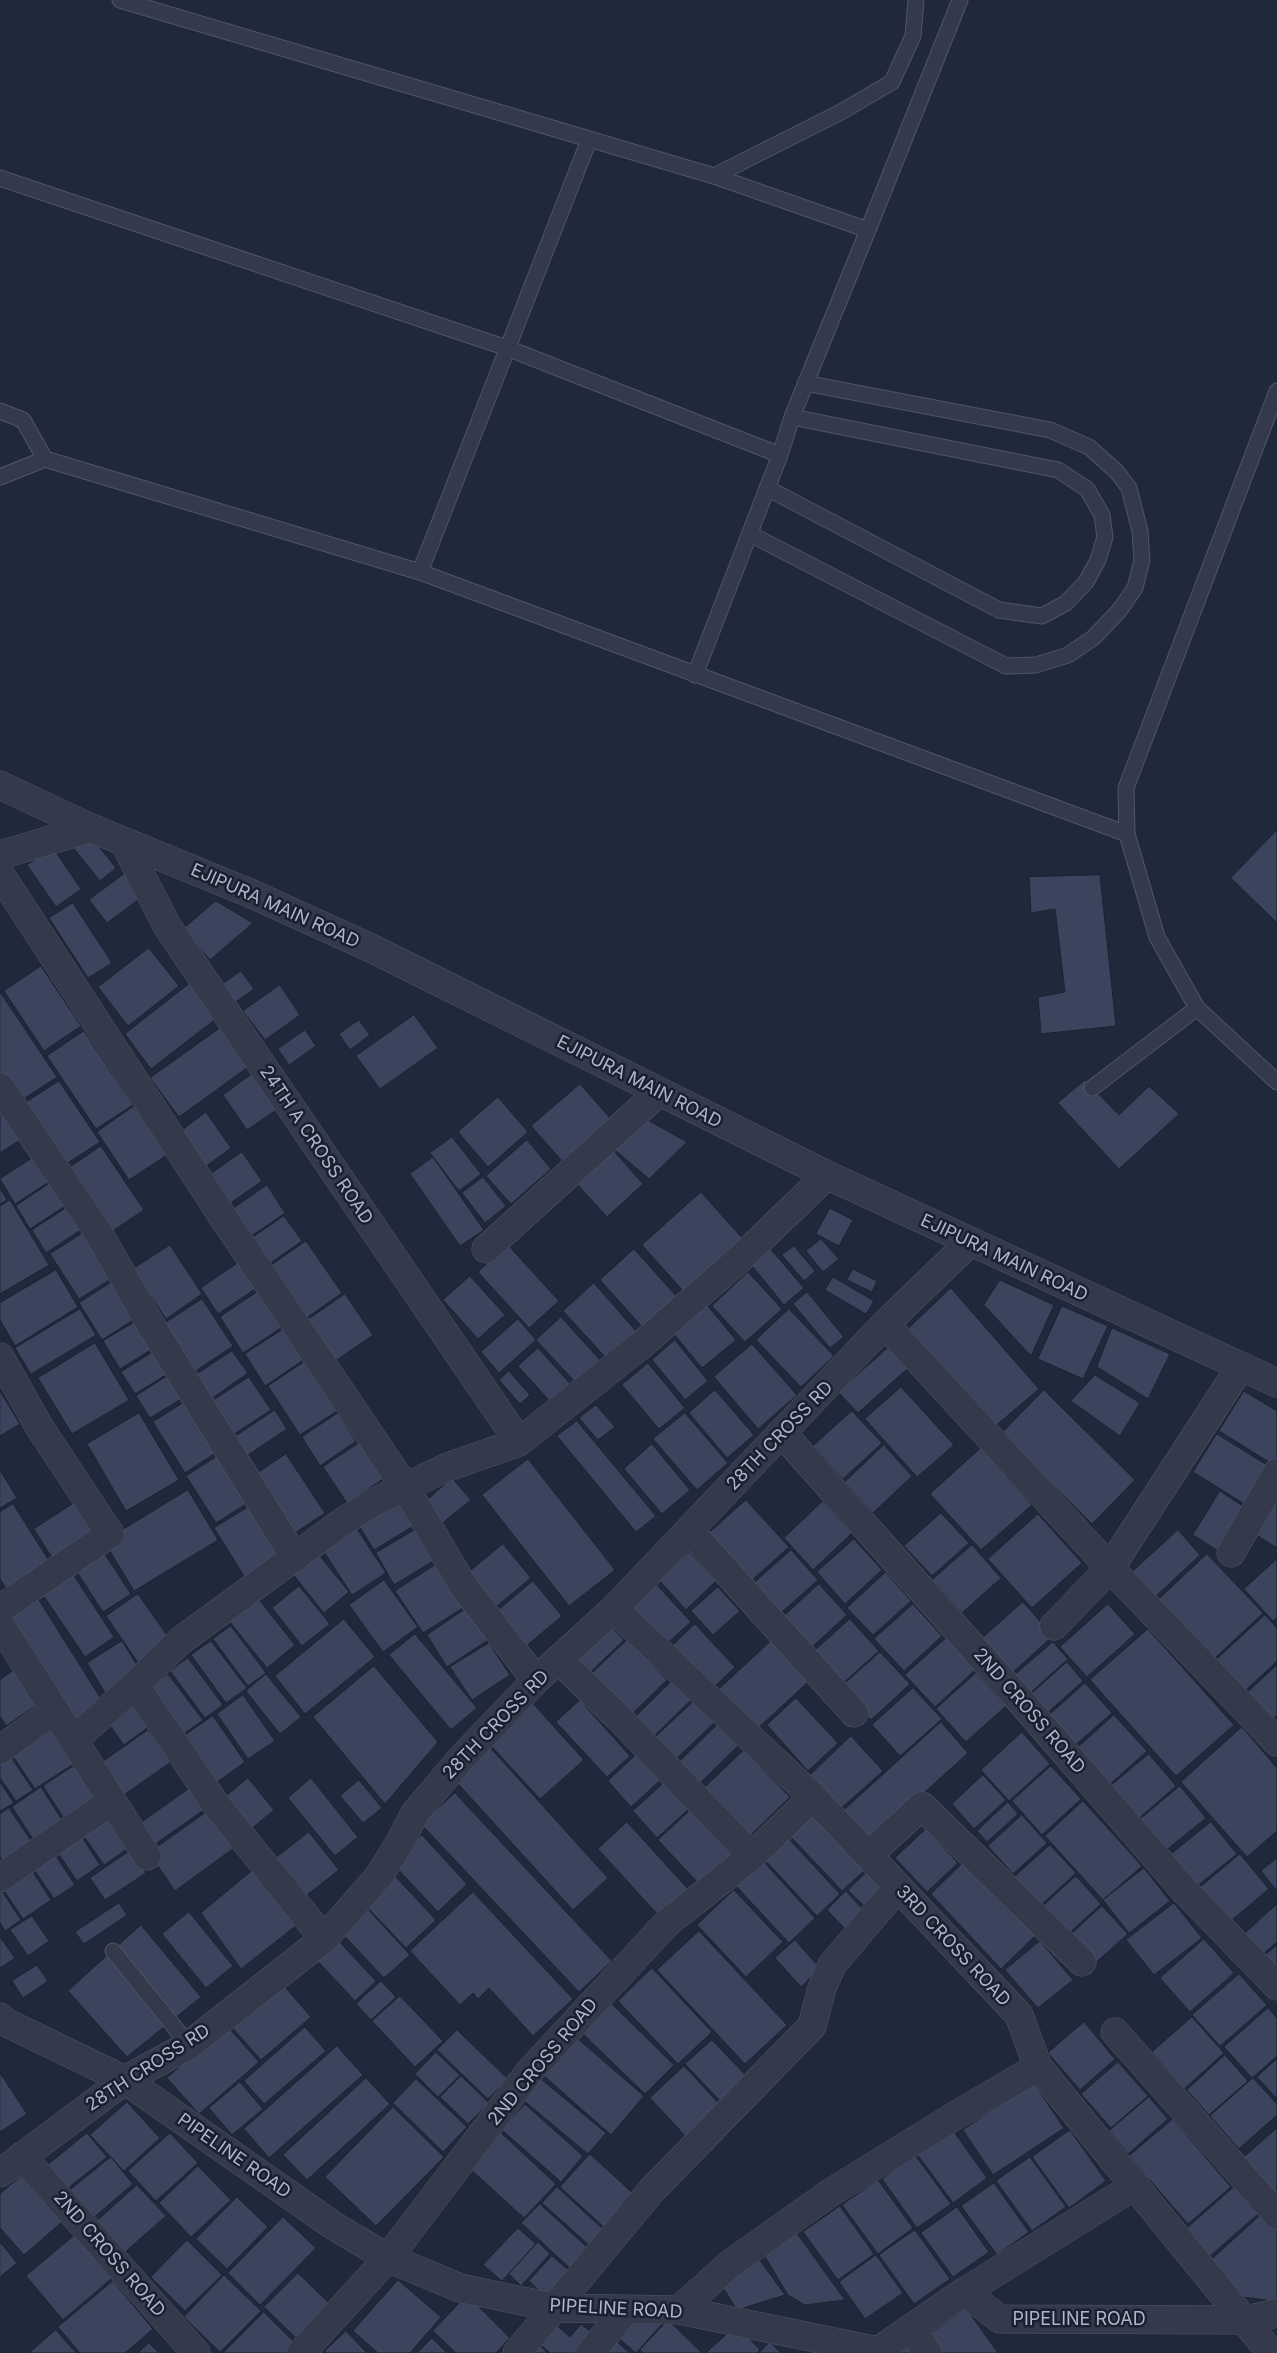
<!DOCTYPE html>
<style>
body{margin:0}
canvas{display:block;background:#20283b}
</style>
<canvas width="1277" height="2353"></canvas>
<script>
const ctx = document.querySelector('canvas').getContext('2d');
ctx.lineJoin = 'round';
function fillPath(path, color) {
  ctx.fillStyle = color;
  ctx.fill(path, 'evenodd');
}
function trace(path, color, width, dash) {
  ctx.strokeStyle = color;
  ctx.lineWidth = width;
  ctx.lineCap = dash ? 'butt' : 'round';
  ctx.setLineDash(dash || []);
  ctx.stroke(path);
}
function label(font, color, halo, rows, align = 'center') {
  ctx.font = font + ' Inter,sans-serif';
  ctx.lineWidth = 5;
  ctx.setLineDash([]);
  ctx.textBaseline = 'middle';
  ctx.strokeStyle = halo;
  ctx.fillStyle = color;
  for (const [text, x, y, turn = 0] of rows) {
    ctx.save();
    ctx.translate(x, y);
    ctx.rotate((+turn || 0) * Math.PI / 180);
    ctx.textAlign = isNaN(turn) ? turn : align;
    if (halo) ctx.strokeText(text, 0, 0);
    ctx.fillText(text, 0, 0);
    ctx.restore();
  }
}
const building = new Path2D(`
 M1276 831 1277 832V923L1231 878Z
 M92 838 116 868 100 881 70 844Z
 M53 848 81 889 56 907 27 865Z
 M128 871 146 894 107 923 89 900Z
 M1100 875 1116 1026 1041 1034 1038 997 1065 992 1055 909 1031 913 1029 877Z
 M216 901 253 923 210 960 183 929Z
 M73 903 112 963 88 978 49 918Z
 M149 948 179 986 128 1026 98 987Z
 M41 966 81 1026 44 1051 4 991Z
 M241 971 254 989 233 1004 220 986Z
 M194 980 221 1015 151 1069 125 1034Z
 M280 985 300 1015 265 1040 243 1011Z
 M0 992 57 1077 19 1102 0 1073Z
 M414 1015 438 1048 380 1089 356 1056Z
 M359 1020 370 1035 350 1050 339 1034Z
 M223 1026 251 1065 179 1117 150 1078Z
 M305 1030 316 1046 289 1065 278 1049Z
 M84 1031 133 1105 96 1129 47 1056Z
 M260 1068 285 1104 247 1130 223 1095Z
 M1085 1080 1119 1115 1149 1086 1179 1114 1119 1169 1058 1103Z
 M59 1081 100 1142 63 1166 22 1105Z
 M580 1084 611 1119 562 1161 531 1126Z
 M498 1097 528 1132 488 1167 458 1132Z
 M134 1106 167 1155 129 1180 97 1132Z
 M5 1109 23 1138 0 1153V1112Z
 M206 1112 231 1148 205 1167 180 1132Z
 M644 1118 687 1142 649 1179 615 1150Z
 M452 1137 481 1174 459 1191 430 1153Z
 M527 1140 551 1169 511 1204 486 1176Z
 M101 1146 144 1210 111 1232 69 1168Z
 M614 1151 643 1184 607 1217 577 1184Z
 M242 1152 262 1181 229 1204 209 1175Z
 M37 1155 52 1180 15 1204 0 1179Z
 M433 1157 484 1230 460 1246 410 1174Z
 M483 1177 506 1206 485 1223 462 1193Z
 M53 1181 68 1204 30 1229 16 1206Z
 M267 1185 285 1213 250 1237 231 1210Z
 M0 1188 7 1200 0 1204Z
 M701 1192 742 1238 683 1291 642 1245Z
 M10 1200 49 1265 0 1294V1206Z
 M68 1207 82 1229 46 1253 32 1230Z
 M830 1208 853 1220 839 1246 816 1234Z
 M284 1216 302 1241 269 1264 252 1238Z
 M86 1231 116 1276 79 1299 50 1254Z
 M821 1239 839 1259 823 1272 806 1251Z
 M306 1241 342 1293 305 1319 269 1267Z
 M170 1245 202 1294 166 1319 133 1269Z
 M508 1245 559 1301 529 1328 478 1272Z
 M768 1246 804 1288 784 1305 749 1262Z
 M794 1246 815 1271 804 1281 782 1255Z
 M634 1249 679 1299 645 1330 600 1280Z
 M241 1261 258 1287 218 1314 201 1288Z
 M853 1269 877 1281 872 1292 847 1280Z
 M56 1270 78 1307 15 1346 0 1320V1303Z
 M748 1272 782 1309 745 1342 712 1306Z
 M470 1276 505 1315 478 1339 443 1300Z
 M833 1277 874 1301 866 1314 825 1290Z
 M118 1278 141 1315 102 1340 79 1303Z
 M1000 1280 1054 1305 1031 1356 984 1305Z
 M594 1283 636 1331 606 1358 563 1311Z
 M951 1288 1039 1389 993 1428 908 1329Z
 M260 1290 284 1326 243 1353 220 1317Z
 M807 1292 844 1337 830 1348 793 1304Z
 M345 1294 373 1335 334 1362 306 1321Z
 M202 1299 233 1346 188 1376 156 1329Z
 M702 1299 736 1340 702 1368 668 1327Z
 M1062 1306 1108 1326 1083 1379 1038 1359Z
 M80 1309 96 1335 31 1374 15 1348Z
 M789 1309 834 1356 801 1387 756 1340Z
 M561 1317 600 1360 575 1382 536 1340Z
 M140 1319 157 1346 120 1369 103 1341Z
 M518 1319 536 1340 499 1373 481 1352Z
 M285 1328 305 1359 265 1386 245 1354Z
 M1112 1328 1170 1354 1148 1399 1097 1367Z
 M675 1340 708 1381 685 1400 652 1360Z
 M95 1343 129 1400 72 1434 38 1378Z
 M752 1344 797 1395 758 1429 714 1377Z
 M889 1347 908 1368 858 1413 838 1392Z
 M538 1348 575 1389 555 1407 518 1366Z
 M158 1349 172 1371 135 1394 121 1372Z
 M232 1351 248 1373 207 1402 191 1378Z
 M304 1362 337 1411 300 1435 268 1386Z
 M648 1363 685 1408 659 1429 622 1385Z
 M509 1371 530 1395 520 1404 499 1380Z
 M172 1373 186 1396 150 1418 136 1396Z
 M1095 1375 1140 1403 1120 1436 1071 1401Z
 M249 1377 271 1410 228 1438 206 1405Z
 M901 1387 954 1445 917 1477 865 1419Z
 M715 1390 754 1435 727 1458 689 1413Z
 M1044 1390 1135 1480 1092 1524 1001 1434Z
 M0 1391 20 1424 0 1436Z
 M1244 1391 1277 1411V1459L1274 1465 1219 1431Z
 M191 1398 223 1448 185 1473 153 1422Z
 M596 1405 615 1427 598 1440 579 1418Z
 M275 1410 287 1429 242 1459 230 1440Z
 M852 1411 882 1443 843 1479 813 1446Z
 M139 1413 179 1480 126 1511 87 1444Z
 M338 1413 356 1441 320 1466 302 1437Z
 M685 1413 728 1463 697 1490 653 1439Z
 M577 1421 656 1516 636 1532 557 1436Z
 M1217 1434 1270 1467 1246 1505 1193 1472Z
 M359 1443 383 1479 347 1503 323 1467Z
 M652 1444 690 1490 662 1514 624 1469Z
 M884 1445 912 1476 873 1513 845 1482Z
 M981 1448 1032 1505 981 1550 930 1494Z
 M224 1452 254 1499 216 1523 186 1476Z
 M286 1454 325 1513 292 1535 253 1476Z
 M528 1459 615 1570 569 1606 482 1495Z
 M0 1470 17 1498 0 1508Z
 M452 1478 471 1500 440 1525 423 1504Z
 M1277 1489V1548L1250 1531Z
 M188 1490 218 1540 134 1591 104 1541Z
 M1220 1491 1247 1509 1220 1552 1193 1535Z
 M396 1494 415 1525 374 1550 355 1519Z
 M746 1500 789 1547 752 1580 709 1533Z
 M823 1501 852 1533 813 1570 784 1538Z
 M74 1503 96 1538 56 1564 34 1529Z
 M255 1503 286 1553 246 1579 214 1528Z
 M13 1504 53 1567 10 1595 0 1579V1512Z
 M941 1513 969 1543 932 1576 904 1546Z
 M1038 1514 1082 1563 1032 1608 988 1559Z
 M353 1523 386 1573 352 1595 319 1544Z
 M416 1529 435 1560 394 1585 376 1553Z
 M1178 1530 1200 1555 1154 1598 1131 1573Z
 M854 1539 882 1570 845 1604 817 1572Z
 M503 1544 531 1578 497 1606 469 1572Z
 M972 1545 1001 1578 962 1613 932 1580Z
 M791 1550 818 1580 781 1613 754 1583Z
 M316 1551 349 1592 324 1613 291 1572Z
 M689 1552 716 1581 686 1610 659 1580Z
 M104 1553 131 1594 103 1612 77 1572Z
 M1207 1554 1263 1613 1213 1660 1157 1601Z
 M1277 1559V1618L1273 1621 1244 1589Z
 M438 1563 466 1606 423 1633 395 1591Z
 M71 1571 114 1637 85 1657 41 1592Z
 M886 1572 911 1601 873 1635 847 1608Z
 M384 1580 418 1627 383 1652 349 1605Z
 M533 1581 562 1616 524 1648 495 1613Z
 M819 1584 847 1615 811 1648 783 1617Z
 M657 1585 691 1622 664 1646 630 1609Z
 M299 1586 330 1624 302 1646 272 1608Z
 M718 1587 740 1611 713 1635 691 1611Z
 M138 1594 174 1645 141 1667 106 1616Z
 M37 1597 103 1702 69 1723 3 1619Z
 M257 1597 295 1645 267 1668 228 1620Z
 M1023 1602 1053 1636 1012 1673 981 1639Z
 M913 1604 942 1636 904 1671 874 1639Z
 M1108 1604 1135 1634 1087 1677 1060 1647Z
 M467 1608 488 1640 447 1667 427 1635Z
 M1265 1615 1277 1628V1661L1244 1692 1215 1661Z
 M344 1619 375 1657 305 1714 275 1676Z
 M850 1619 879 1651 842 1684 812 1653Z
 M607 1622 624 1640 583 1679 566 1662Z
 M695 1624 735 1667 709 1692 670 1648Z
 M231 1626 266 1673 248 1686 213 1639Z
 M1148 1629 1234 1725 1176 1776 1090 1680Z
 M415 1634 477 1708 451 1730 389 1655Z
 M946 1638 975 1670 935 1707 905 1675Z
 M628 1639 667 1680 625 1721 585 1680Z
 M122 1641 142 1673 107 1696 87 1663Z
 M211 1641 247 1688 226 1703 191 1655Z
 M771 1641 808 1682 754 1732 717 1691Z
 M1053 1642 1068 1659 1028 1695 1012 1677Z
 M489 1643 510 1675 472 1700 450 1667Z
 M880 1652 910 1684 871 1720 841 1687Z
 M188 1658 223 1705 205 1718 170 1671Z
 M1067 1662 1083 1681 1046 1714 1029 1696Z
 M1277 1665V1715L1273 1719 1248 1692Z
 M20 1666 43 1701 6 1726 0 1716V1680Z
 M374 1666 438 1742 385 1804 313 1717Z
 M976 1673 1006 1706 966 1742 936 1709Z
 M168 1674 203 1720 181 1736 146 1690Z
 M266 1674 301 1717 280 1734 246 1691Z
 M672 1681 691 1700 648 1742 629 1723Z
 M1085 1683 1112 1713 1074 1746 1047 1717Z
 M913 1688 942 1719 900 1756 872 1725Z
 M243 1695 275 1741 248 1759 217 1714Z
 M528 1698 584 1760 540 1799 484 1738Z
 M796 1698 838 1743 808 1771 767 1725Z
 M132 1700 150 1726 124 1745 105 1719Z
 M580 1700 630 1756 607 1777 556 1722Z
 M694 1701 715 1722 671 1764 650 1742Z
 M1114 1715 1147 1751 1107 1787 1075 1750Z
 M213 1716 245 1762 213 1785 181 1738Z
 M48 1722 75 1763 35 1789 8 1749Z
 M941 1722 968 1753 870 1842 843 1811Z
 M717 1725 738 1746 697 1786 676 1765Z
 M1242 1727 1277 1768V1831L1247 1857 1181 1782Z
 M148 1730 171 1762 121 1797 98 1765Z
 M1022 1732 1050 1764 1009 1801 981 1770Z
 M851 1736 883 1771 838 1811 808 1777Z
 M486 1743 608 1878 573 1910 451 1776Z
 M641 1750 665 1776 631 1807 608 1781Z
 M744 1750 790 1797 747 1839 701 1791Z
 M7 1751 33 1790 16 1801 0 1778V1756Z
 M1149 1754 1176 1786 1137 1820 1109 1787Z
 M75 1765 100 1801 67 1823 43 1786Z
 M1051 1766 1081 1799 1042 1835 1012 1801Z
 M983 1775 1006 1800 974 1829 952 1804Z
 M248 1778 274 1810 245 1834 219 1802Z
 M311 1778 358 1837 335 1856 288 1798Z
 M669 1778 693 1805 657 1838 633 1811Z
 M359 1780 382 1808 363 1823 340 1796Z
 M0 1782 14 1803 0 1811Z
 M1180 1786 1206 1818 1164 1852 1139 1820Z
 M41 1787 66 1826 37 1845 12 1807Z
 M190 1788 205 1809 154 1845 139 1824Z
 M455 1793 612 1961 579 1992 421 1824Z
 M1083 1801 1142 1866 1103 1900 1045 1836Z
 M1008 1802 1018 1814 987 1842 977 1831Z
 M696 1805 737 1850 699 1884 658 1840Z
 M9 1808 36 1848 7 1867 0 1857V1814Z
 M816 1810 868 1867 842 1891 789 1835Z
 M208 1811 234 1848 175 1891 149 1853Z
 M1022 1815 1047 1843 1013 1874 988 1846Z
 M110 1817 130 1847 104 1865 83 1835Z
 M627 1822 688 1889 659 1916 598 1849Z
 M1211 1822 1237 1854 1196 1887 1170 1855Z
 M926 1829 958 1863 927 1892 895 1858Z
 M309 1832 339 1870 303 1898 273 1860Z
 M80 1834 100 1865 77 1881 56 1850Z
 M422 1835 467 1884 438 1912 392 1863Z
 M788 1838 840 1894 817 1916 764 1859Z
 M1050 1845 1076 1873 1040 1906 1013 1878Z
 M131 1850 146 1873 105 1900 90 1878Z
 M54 1853 75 1885 54 1899 33 1868Z
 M1240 1854 1269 1889 1227 1924 1198 1889Z
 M1277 1858V1891L1261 1871Z
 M966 1860 1037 1934 1001 1969 931 1894Z
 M763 1861 815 1918 789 1943 736 1886Z
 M258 1866 302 1921 241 1969 201 1913Z
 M1144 1868 1170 1901 1129 1933 1103 1900Z
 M31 1869 51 1900 23 1919 3 1889Z
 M869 1870 886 1888 866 1908 848 1890Z
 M395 1876 436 1920 406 1948 364 1904Z
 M1076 1876 1101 1904 1068 1934 1043 1906Z
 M0 1888 21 1920 5 1931 0 1923Z
 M734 1890 783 1942 746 1977 697 1925Z
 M846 1891 866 1913 847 1931 827 1910Z
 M473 1892 573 1999 533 2036 489 1988 478 1999 473 1993 460 2005 410 1951Z
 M119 1903 127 1915 84 1944 75 1932Z
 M1174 1903 1202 1938 1154 1975 1126 1940Z
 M1277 1904V1942L1262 1955 1243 1935Z
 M365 1906 410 1955 384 1978 339 1930Z
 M1102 1906 1128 1934 1092 1966 1067 1938Z
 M189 1912 233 1966 206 1988 162 1934Z
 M32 1916 49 1941 28 1956 10 1930Z
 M141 1925 201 1997 127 2057 68 1991Z
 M699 1931 787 2025 745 2064 657 1970Z
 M332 1934 376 1981 355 2001 311 1954Z
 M0 1937 15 1958 0 1968Z
 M1204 1939 1234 1973 1190 2012 1160 1978Z
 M795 1940 820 1968 801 1987 775 1958Z
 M1040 1941 1073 1980 1038 2008 1005 1970Z
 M1277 1945V1971L1264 1956Z
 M37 1965 48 1981 23 1998 12 1981Z
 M652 1968 712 2032 678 2064 618 2001Z
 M1239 1974 1267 2005 1220 2046 1192 2015Z
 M280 1981 311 2017 261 2060 230 2025Z
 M381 1981 396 1997 371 2020 356 2004Z
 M400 1996 443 2041 415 2067 372 2021Z
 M612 2004 674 2065 645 2094 582 2033Z
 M1268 2008 1277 2018V2056L1252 2078 1224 2047Z
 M1192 2017 1224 2053 1184 2089 1152 2052Z
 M1084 2022 1115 2059 1080 2090 1048 2053Z
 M227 2026 259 2062 199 2114 167 2078Z
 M305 2027 326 2051 264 2104 244 2081Z
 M457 2030 508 2079 488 2099 437 2050Z
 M577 2038 644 2096 611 2135 544 2076Z
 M712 2040 752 2082 726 2107 685 2064Z
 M337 2046 363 2075 269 2158 244 2129Z
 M436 2052 460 2075 438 2097 415 2074Z
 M1225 2055 1248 2081 1209 2115 1187 2090Z
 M1277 2059V2099L1257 2077Z
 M1118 2062 1148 2096 1111 2128 1081 2094Z
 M684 2066 723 2108 689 2140 650 2098Z
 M0 2073 27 2114 0 2132Z
 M461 2076 489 2103 468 2124 440 2097Z
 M366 2078 390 2104 307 2180 283 2155Z
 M1253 2078 1277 2104V2115L1239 2149 1210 2116Z
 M416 2079 467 2127 443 2152 393 2103Z
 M541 2079 606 2133 588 2154 523 2100Z
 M240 2082 263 2109 232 2135 209 2108Z
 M1033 2082 1064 2128 993 2175 963 2130Z
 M1149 2097 1168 2119 1128 2154 1109 2131Z
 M127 2102 160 2138 124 2171 90 2135Z
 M525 2104 583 2156 561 2182 502 2130Z
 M393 2107 444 2157 376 2226 325 2177Z
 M1173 2119 1231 2187 1188 2224 1129 2156Z
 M1277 2128V2196L1243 2158Z
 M952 2129 987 2178 953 2203 917 2154Z
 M1070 2130 1106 2181 1069 2208 1032 2157Z
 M499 2131 556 2184 524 2218 467 2166Z
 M87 2133 107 2157 63 2192 44 2168Z
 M170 2133 198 2163 156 2201 128 2171Z
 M590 2154 637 2197 607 2230 560 2187Z
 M915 2155 951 2204 917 2228 882 2179Z
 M111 2157 133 2184 92 2219 69 2191Z
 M1030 2157 1066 2207 1032 2231 996 2181Z
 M198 2166 231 2200 191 2237 159 2203Z
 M21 2176 62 2222 24 2255 0 2228V2194Z
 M878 2180 913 2228 878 2254 842 2205Z
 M994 2183 1029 2232 997 2255 961 2206Z
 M137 2185 166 2216 125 2252 97 2221Z
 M557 2187 605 2231 591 2247 542 2203Z
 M1234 2187 1258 2214 1210 2256 1186 2229Z
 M237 2197 268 2227 227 2269 196 2239Z
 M540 2204 589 2249 571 2269 521 2223Z
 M840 2206 874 2254 838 2280 803 2232Z
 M957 2207 989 2252 953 2277 921 2233Z
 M1264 2212 1277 2226V2300L1274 2301 1242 2297 1211 2260Z
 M283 2217 316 2248 260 2305 228 2273Z
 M518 2228 536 2244 502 2281 483 2265Z
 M915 2230 950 2279 914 2304 879 2255Z
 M796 2232 845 2300 805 2305 788 2295 764 2255Z
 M76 2234 112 2278 63 2320 26 2276Z
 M187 2240 222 2275 185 2311 151 2277Z
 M0 2242 17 2263 0 2277Z
 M538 2242 550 2254 521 2286 509 2274Z
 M876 2255 903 2293 865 2319 839 2282Z
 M552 2256 571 2272 547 2298 529 2281Z
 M759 2259 785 2295 737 2310 722 2286Z
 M298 2273 333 2307 299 2341 264 2307Z
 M224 2275 261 2311 220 2352 184 2317Z
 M398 2280 441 2317 410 2353H378L353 2331Z
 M113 2281 153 2329 125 2353H80L58 2327Z
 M467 2295 510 2338 496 2353H456L433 2331Z
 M966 2308 998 2353H935L924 2338Z
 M264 2312 297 2345 289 2353H223Z
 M668 2320 701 2352V2353H643L640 2350Z
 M552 2321 570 2337 581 2324 594 2334 578 2353H550L535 2340Z
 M631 2321 663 2323 636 2353 617 2337Z
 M737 2325 760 2350 757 2353H706Z
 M56 2330 76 2353H29Z
 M346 2331 367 2353H327L325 2351Z
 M432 2338 447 2353H417Z
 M614 2339 630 2353H601Z
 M535 2342 548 2353H525Z
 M770 2342 781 2353H759Z
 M907 2342 916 2353H894Z
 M149 2343 159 2353H138Z`);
const service = new Path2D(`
 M120 0 714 176 868 230 792 417 780 455 695 675
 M714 176 841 112 892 82 913 36 916 0
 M0 178 507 348 780 455
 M868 230 960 0
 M0 411 23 420 45 459 0 477
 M45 459 420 572 1127 834
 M767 488 999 610 1042 616 1066 603 1086 582 1098 560 1105 537 1102 515 1087 489 1058 470 792 417
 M750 534 1006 666 1036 665 1068 655 1093 638 1119 611 1135 588 1142 560 1140 531 1129 488 1117 472 1089 447 1050 430 805 383
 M420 572 589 140
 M1197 1008 1277 1082
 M1092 1088 1197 1008 1157 937 1127 834 1126 788 1277 391
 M113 1951 189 2045`);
const minor = new Path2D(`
 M124 842 167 926 519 1442
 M0 855 91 828
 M0 874 223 1217 405 1487 464 1587 536 1680
 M0 1087 99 1234 152 1327 295 1558
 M486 1249 658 1093
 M885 1324 1110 1568 1277 1742
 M0 1357 40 1428 110 1534 0 1609
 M783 1434 1018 1698 1185 1891 1277 1986
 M689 1530 854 1713
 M1231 1553 1277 1473
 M614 1609 813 1797 1019 2015 1038 2067 1271 2353
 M0 1624 147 1856
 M1054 1626 1110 1568 1241 1366
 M559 1660 618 1717 752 1856
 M74 1740 135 1685
 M0 1750 54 1711
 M868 1855 922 1806 1082 1962
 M0 1878 111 1802
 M324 1939 214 1802 135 1685 180 1641 344 1521 376 1501 445 1468 519 1442 640 1346 743 1256 827 1175
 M0 2017 5 2022 125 2080 334 2226 388 2258 460 2288 556 2308 679 2310 878 2351 964 2292 1000 2319 1246 2320 1277 2313
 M1115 2032 1277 2215
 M22 2156 196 2353
 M0 2173 125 2080 189 2045 324 1939 379 1876 399 1844 415 1813 459 1761 536 1680 614 1609 885 1324 970 1242
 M964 2292 1136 2185
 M679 2310 730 2264 830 2193 953 2117 1038 2067
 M911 2328 928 2353
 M301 2353 388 2258 530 2071 668 1922 752 1856 813 1797
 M517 2353 651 2191 812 2026 822 1988 832 1965 898 1887
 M590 2353 627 2309`);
const tertiary = new Path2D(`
 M0 785 91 828 252 894 373 949 827 1175 1277 1383`);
const streetNames = [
 ["EJIPURA MAIN ROAD",275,906,24],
 ["EJIPURA MAIN ROAD",639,1082,27],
 ["24TH A CROSS ROAD",316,1145,56],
 ["EJIPURA MAIN ROAD",1004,1258,25],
 ["28TH CROSS RD",780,1436,-46],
 ["2ND CROSS ROAD",1029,1711,49],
 ["28TH CROSS RD",496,1725,-46],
 ["3RD CROSS ROAD",953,1946,47],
 ["2ND CROSS ROAD",543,2062,-50],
 ["28TH CROSS RD",148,2068,-33],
 ["PIPELINE ROAD",234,2156,35],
 ["2ND CROSS ROAD",109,2254,49],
 ["PIPELINE ROAD",616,2309,3],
 ["PIPELINE ROAD",1079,2320]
];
fillPath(building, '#3b445c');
trace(building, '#1b2232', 1);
trace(service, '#4f5566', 17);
trace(minor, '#4f5566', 29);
trace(tertiary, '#4f5566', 29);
trace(service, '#343a4b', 15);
trace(minor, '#343a4b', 28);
trace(tertiary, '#343a4b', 28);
label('18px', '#afb5c8', '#192030', streetNames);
</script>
